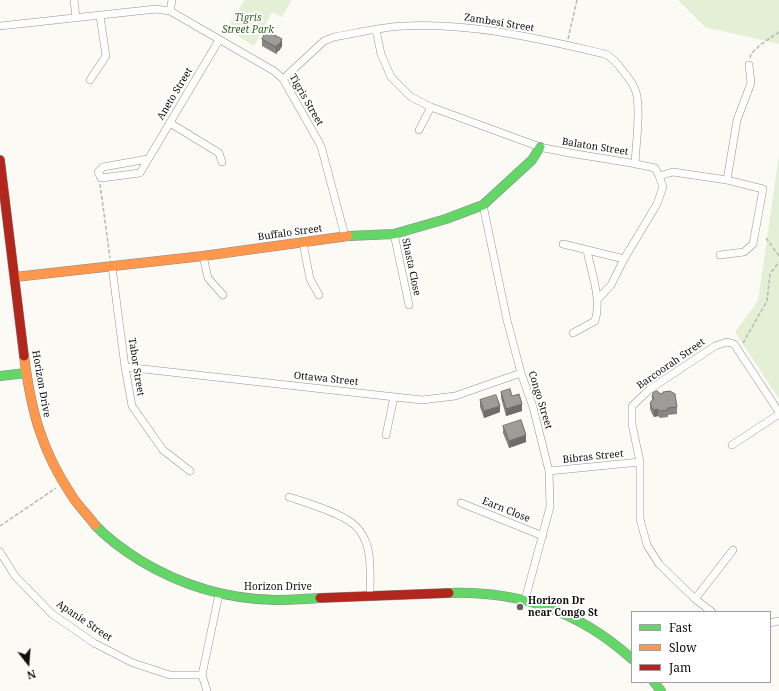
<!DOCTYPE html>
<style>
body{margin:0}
#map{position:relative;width:779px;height:691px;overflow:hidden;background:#fbfaf4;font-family:"Noto Serif",serif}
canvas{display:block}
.legend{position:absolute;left:631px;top:611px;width:140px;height:72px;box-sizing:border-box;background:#fff;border:1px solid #9f9f9f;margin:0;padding:5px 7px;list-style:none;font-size:12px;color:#0e0e0e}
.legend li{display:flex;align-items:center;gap:8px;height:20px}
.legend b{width:20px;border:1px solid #9f9f9f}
.north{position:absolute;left:8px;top:643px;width:40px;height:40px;-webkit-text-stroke:3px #fff;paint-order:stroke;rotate:163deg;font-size:11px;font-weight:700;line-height:16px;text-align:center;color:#0e0e0e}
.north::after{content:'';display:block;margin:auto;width:14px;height:18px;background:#0e0e0e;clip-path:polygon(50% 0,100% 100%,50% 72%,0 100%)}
</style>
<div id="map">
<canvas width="779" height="691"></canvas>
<ul class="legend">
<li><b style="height:5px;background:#63d668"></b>Fast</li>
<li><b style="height:5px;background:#ff974d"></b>Slow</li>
<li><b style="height:5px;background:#b3261e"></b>Jam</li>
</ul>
<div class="north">N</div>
</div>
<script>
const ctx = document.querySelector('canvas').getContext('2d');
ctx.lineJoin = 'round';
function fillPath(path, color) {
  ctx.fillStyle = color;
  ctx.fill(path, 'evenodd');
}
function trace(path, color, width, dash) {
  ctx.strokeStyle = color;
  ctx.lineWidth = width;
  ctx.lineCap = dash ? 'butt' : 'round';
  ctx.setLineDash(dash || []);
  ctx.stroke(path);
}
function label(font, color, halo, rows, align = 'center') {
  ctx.font = font + ' "Noto Serif",serif';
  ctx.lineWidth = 4;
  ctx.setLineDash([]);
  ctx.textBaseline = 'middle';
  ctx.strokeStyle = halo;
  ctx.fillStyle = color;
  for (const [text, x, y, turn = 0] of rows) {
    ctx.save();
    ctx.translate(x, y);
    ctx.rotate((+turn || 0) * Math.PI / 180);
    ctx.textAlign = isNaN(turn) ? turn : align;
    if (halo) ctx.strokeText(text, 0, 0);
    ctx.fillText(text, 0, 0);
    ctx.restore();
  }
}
const green = new Path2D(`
 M245 0H292L282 17 272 12 254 46 226 29Z
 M678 0H779V44L705 27Z
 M779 155V399L735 332 758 301Z`);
const path = new Path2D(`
 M568 39 577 0
 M750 58 751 54 760 45 779 32
 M100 184 110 258
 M766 238 779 256
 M743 343 767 301 770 274 779 262
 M0 526 56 488`);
const street = new Path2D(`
 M74 0 76 18
 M170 11 172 0
 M0 26 156 9 170 11 274 71 283 79 321 146 345 236
 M376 30 381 54 391 77 411 97 431 107 540 147C578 156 617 159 655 168L659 176 673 172 727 180 763 189 753 244 744 252 720 255
 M283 79 324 41 334 37C357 33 381 27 403 26 471 22 540 39 605 54 613 58 618 64 623 71 628 77 634 85 636 92 641 109 636 144 635 163
 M90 80 106 56 100 16
 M170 123 219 153 222 162
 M419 130 431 107
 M148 159 103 167 98 172 101 178 140 173 219 40
 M727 180 737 120 751 83 749 65
 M483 205 507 320 521 373 533 407 549 471 550 507 525 600
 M394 234 409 305
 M303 243 310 279 319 295
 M563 244 624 259 657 204 663 187 659 176
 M203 256 208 278 223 295
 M112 267 125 367 132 406 163 450 190 471
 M597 300 611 285 624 259
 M573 333 595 321C602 299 591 272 587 250
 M125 367 422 400 455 396 521 373
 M386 435 394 397
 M732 445 779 414
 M549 471 640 462
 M289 497C307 503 338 512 352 523 362 530 368 544 369 555 371 569 370 583 370 596
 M461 503 543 536
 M0 552 15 576 52 614 94 643 133 663 170 675H202
 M695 599 733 550
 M712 612 695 599 659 564 647 545 640 519V462L632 424V406L650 389 715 346 727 342 734 344 779 412
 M770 623 779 621
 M207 691 202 675 219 594`);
const fast = new Path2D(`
 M348 236 394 234 446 219 483 205 532 160 540 147
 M0 376 26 373
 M95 525C108 539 125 551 141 561 181 585 227 599 275 600 290 600 305 599 320 598
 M449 593C520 591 579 611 632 659
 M654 682 661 691`);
const slow = new Path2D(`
 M15 277 203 256 348 236
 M24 356C31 410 41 450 72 496 78 506 88 515 95 525`);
const jam = new Path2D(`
 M0 160 24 356
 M320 598 449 593`);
const wall = new Path2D(`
 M267 31 282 46 279 51H278L276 54 262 46V39Z
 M501 392 512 396 522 411 506 416 501 398Z
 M652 397 677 407V414L668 415V417L660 418 658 416 654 417 652 414 650 409V403L652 400Z
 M480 400 500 412 484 418 480 407Z
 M503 426 526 442 509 448 503 433Z`);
const shadedWall = new Path2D(`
 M282 39V46L279 51V45Z
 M278 44V51L276 54V47Z
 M522 404V411L506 416V409Z
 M500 406V412L484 418V411Z
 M658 409V416L654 417V410Z
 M526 435V442L509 448V441Z`);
const building = new Path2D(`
 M267 31 282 39 279 45 278 44 276 47 262 39Z
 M510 389 512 396 519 394 522 404 506 409 501 392Z
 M657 391 661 394 663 393V392L670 391 675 394 677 407 668 408V410L660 411 658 409 654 410 652 408 650 403 654 398 652 397 653 393Z
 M496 395 500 406 484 411 480 400Z
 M521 420 526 435 509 441 503 426Z`);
const markers = [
 [520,607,4,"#61615e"]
];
const parkNames = [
 ["Tigris",248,18],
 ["Street Park",248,30]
];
const streetNames = [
 ["Zambesi Street",499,23,9],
 ["Aneto Street",175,94,-59],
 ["Tigris Street",306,100,60],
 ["Balaton Street",595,147,9],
 ["Buffalo Street",290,233,-8],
 ["Shasta Close",411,267,78],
 ["Barcoorah Street",671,364,-35],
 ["Tabor Street",136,367,81],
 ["Ottawa Street",326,379,6],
 ["Horizon Drive",41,384,80],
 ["Congo Street",540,400,73],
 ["Bibras Street",593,457,-6],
 ["Earn Close",506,510,22],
 ["Horizon Drive",278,587],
 ["Apanie Street",84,621,34]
];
const poiNames = [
 ["Horizon Dr",528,601],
 ["near Congo St",528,613]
];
fillPath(green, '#e4f0d5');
trace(street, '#959492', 8);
trace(fast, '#8b8b88', 10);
trace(slow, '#8b8b88', 10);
trace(jam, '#8b8b88', 10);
trace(path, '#b8b8b7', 1.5, [4, 2]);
trace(street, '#fefefd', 7);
trace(fast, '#63d668', 9);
trace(slow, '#ff974d', 9);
trace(jam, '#b3261e', 9);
fillPath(wall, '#888684');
fillPath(shadedWall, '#6f6d6b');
fillPath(building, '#9e9c99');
trace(building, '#6f6d6b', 1);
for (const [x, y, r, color] of markers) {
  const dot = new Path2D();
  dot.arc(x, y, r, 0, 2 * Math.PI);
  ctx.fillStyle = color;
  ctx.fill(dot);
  trace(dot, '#fff', 1.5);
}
label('italic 10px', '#2f6222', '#fff', parkNames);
label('10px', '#0e0e0e', '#fff', streetNames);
label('bold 10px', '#0e0e0e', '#fff', poiNames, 'left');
</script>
